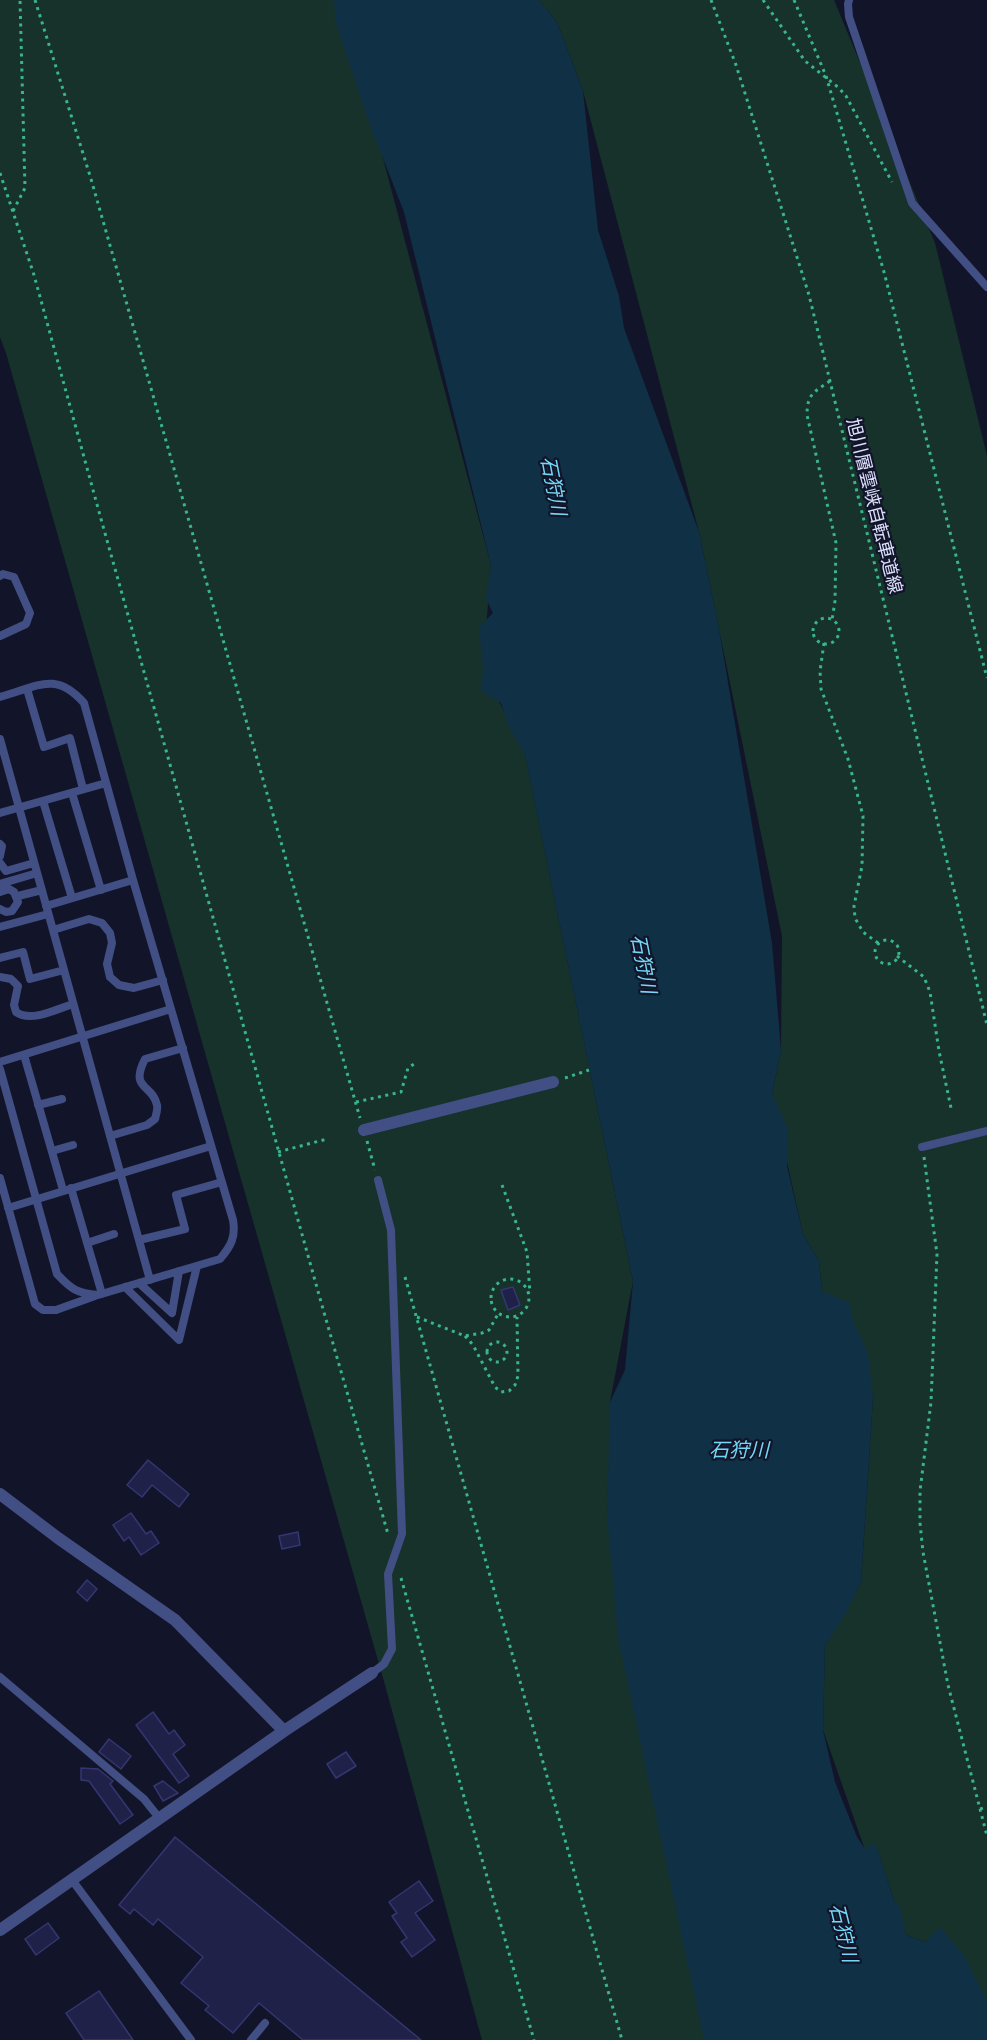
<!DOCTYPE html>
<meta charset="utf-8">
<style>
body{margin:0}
canvas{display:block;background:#121429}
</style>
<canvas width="987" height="2040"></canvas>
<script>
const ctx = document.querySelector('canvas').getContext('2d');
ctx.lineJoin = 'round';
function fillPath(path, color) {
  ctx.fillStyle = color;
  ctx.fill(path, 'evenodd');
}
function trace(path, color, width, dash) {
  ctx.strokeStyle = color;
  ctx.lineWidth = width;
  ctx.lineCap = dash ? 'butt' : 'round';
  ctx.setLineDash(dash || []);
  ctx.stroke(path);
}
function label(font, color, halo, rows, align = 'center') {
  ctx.font = font + ' "Golos Text","Noto Sans JP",sans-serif';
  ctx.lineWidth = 4.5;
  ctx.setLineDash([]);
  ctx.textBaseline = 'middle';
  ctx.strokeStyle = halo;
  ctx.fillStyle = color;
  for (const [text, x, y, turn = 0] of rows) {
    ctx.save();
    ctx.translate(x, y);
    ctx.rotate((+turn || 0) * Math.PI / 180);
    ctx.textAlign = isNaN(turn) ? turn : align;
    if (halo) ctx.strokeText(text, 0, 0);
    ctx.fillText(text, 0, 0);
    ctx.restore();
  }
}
const green = new Path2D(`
 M0 0H341L491 565 483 669 525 754 633 1281 610 1402 720 2040H482L385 1685 6 353 0 337Z
 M539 0H834L935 243 987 456V2006L940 1928 925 1942 906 1935 875 1844 865 1850 823 1730 825 1646 861 1582 873 1398 822 1291 819 1261 803 1234 772 1094 781 1050 782 936 699 532 583 91 557 22Z`);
const water = new Path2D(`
 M334 0H539L557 22 583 91 598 230 619 296 624 328 699 532 719 629 772 943 781 1050 772 1094 788 1129 787 1166 803 1234 819 1261 822 1291 850 1303 851 1316 868 1353 873 1398 861 1582 846 1612 825 1646 823 1730 835 1782 857 1837 865 1849 875 1843 894 1900 900 1908 906 1935 925 1942 940 1927 965 1957 987 2002V2040H704L618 1637 607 1516 610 1402 625 1370 633 1281 525 755 509 727 501 703 481 691 483 669 479 627 493 613 486 599 491 565 404 212 370 125 336 23Z`);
const building = new Path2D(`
 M513 1287 520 1305 508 1310 501 1290Z
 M148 1460 189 1494 179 1507 152 1485 142 1497 127 1485Z
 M131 1513 146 1534 151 1531 159 1543 141 1555 129 1537 124 1541 113 1525Z
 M298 1532 300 1545 282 1549 279 1536Z
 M87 1580 97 1589 87 1601 77 1592Z
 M153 1712 169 1734 174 1730 185 1745 173 1754 189 1776 179 1783 136 1725Z
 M109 1739 131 1756 121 1769 99 1752Z
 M346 1752 356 1766 336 1778 327 1764Z
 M81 1768 98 1769 113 1781 110 1784 133 1815 120 1824 89 1781 81 1780Z
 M163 1781 178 1793 163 1801 154 1786Z
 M175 1837 421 2040H303L259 2003 233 2033 205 2010 209 2006 181 1983 203 1957 158 1919 153 1925 134 1909 130 1914 119 1905Z
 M419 1881 433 1901 415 1913 435 1940 412 1957 401 1942 407 1938 392 1916 397 1913 389 1902Z
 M48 1923 59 1938 36 1955 25 1939Z
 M99 1991 133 2040H84L66 2013Z`);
const path = new Path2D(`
 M35 0 91 179 360 1118
 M711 0 736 65 809 295 987 1025
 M763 0 805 61 839 88 846 96 892 182
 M794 0 826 76 884 272 987 678
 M0 173 34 275 101 519 323 1309 388 1534
 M13 211 25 188 20 0
 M830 381C814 392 807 394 807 415L836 543 835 601 832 620
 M813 631a13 13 0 1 1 26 0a13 13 0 1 1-26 0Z
 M824 643 820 671 821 689 848 759 863 816 862 866 854 906 855 918 863 932 878 943
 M875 952a12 12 0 1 1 24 0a12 12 0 1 1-24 0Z
 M897 956 924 977 930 992 939 1051 951 1108
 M565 1078 589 1070
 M356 1102 401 1092 408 1068 414 1064
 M367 1141 375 1170
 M278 1152 327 1139
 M924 1157 937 1254 931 1402 920 1491V1523L923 1552 948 1685 987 1836
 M502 1185 527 1252 530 1293
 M405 1277 622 2040
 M491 1298a19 19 0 1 1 38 0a19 19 0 1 1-38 0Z
 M417 1317 465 1336 482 1333 489 1330 498 1314
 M465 1336 473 1345 495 1387 501 1392 509 1391 515 1385 518 1376 517 1317
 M487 1352a10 10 0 1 1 20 0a10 10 0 1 1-20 0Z
 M401 1578 534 2040
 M980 1809 987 1807`);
const lane = new Path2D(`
 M849 0 848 4 849 17 912 203 987 287
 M0 576 3 574 14 577 30 613 26 624 0 636
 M27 689 44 747 70 738 83 789
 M0 697C37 687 55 670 84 703L133 880 233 1220C236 1237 231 1246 220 1259L98 1295C77 1293 72 1290 57 1274L0 1069
 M0 739 150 1280
 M72 793 101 890
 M43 801 72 898
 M0 813 106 783
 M0 844 2 846 0 856
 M0 863 6 871 34 863
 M0 884 37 873
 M0 892 9 889 14 892 18 902 12 911 6 912 0 909
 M18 896 42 890
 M46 906 133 880
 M0 927 48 914
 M53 930 89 919 102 923 110 933 112 943 107 964 110 977 119 985 134 988 163 980
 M0 958 23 952 30 979 64 970
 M0 977 11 979 18 986 14 1005 16 1012C31 1023 57 1009 73 1004
 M24 1055 63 1190
 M0 1062 171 1009
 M38 1105 62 1099
 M110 1136 147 1125 155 1119C156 1115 158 1109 157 1105 153 1084 129 1090 145 1059L183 1048
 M922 1147 987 1131
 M52 1151 73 1145
 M0 1178 35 1304 43 1310H56L95 1296
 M71 1188 102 1294
 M8 1208 211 1146
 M139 1240 185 1229 176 1195 222 1182
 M87 1243 114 1234
 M139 1283 172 1313 179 1271
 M125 1287 179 1340 197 1266
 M372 1673 384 1664 392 1649 388 1574 402 1534 391 1230 378 1180
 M0 1677 144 1799 160 1819
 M72 1880 191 2040
 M251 2040 265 2023`);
const street = new Path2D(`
 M364 1130 553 1082
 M0 1494 58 1538 175 1620 284 1731
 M0 1930 284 1731 372 1673`);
const streetNames = [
 ["旭川層雲峡自転車道線",874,506,76]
];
const waterNames = [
 ["石狩川",553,486,79],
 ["石狩川",643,964,79],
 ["石狩川",739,1451],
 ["石狩川",843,1933,76]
];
fillPath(green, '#16322a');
fillPath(water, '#0f3045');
fillPath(building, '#202148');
trace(building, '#343672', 1.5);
trace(path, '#3ab38f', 3, [3, 4.5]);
trace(lane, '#414f84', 8);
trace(street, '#414f84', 12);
label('18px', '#dce0fc', '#121429', streetNames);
label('italic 20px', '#72d8f5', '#121429', waterNames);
</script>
